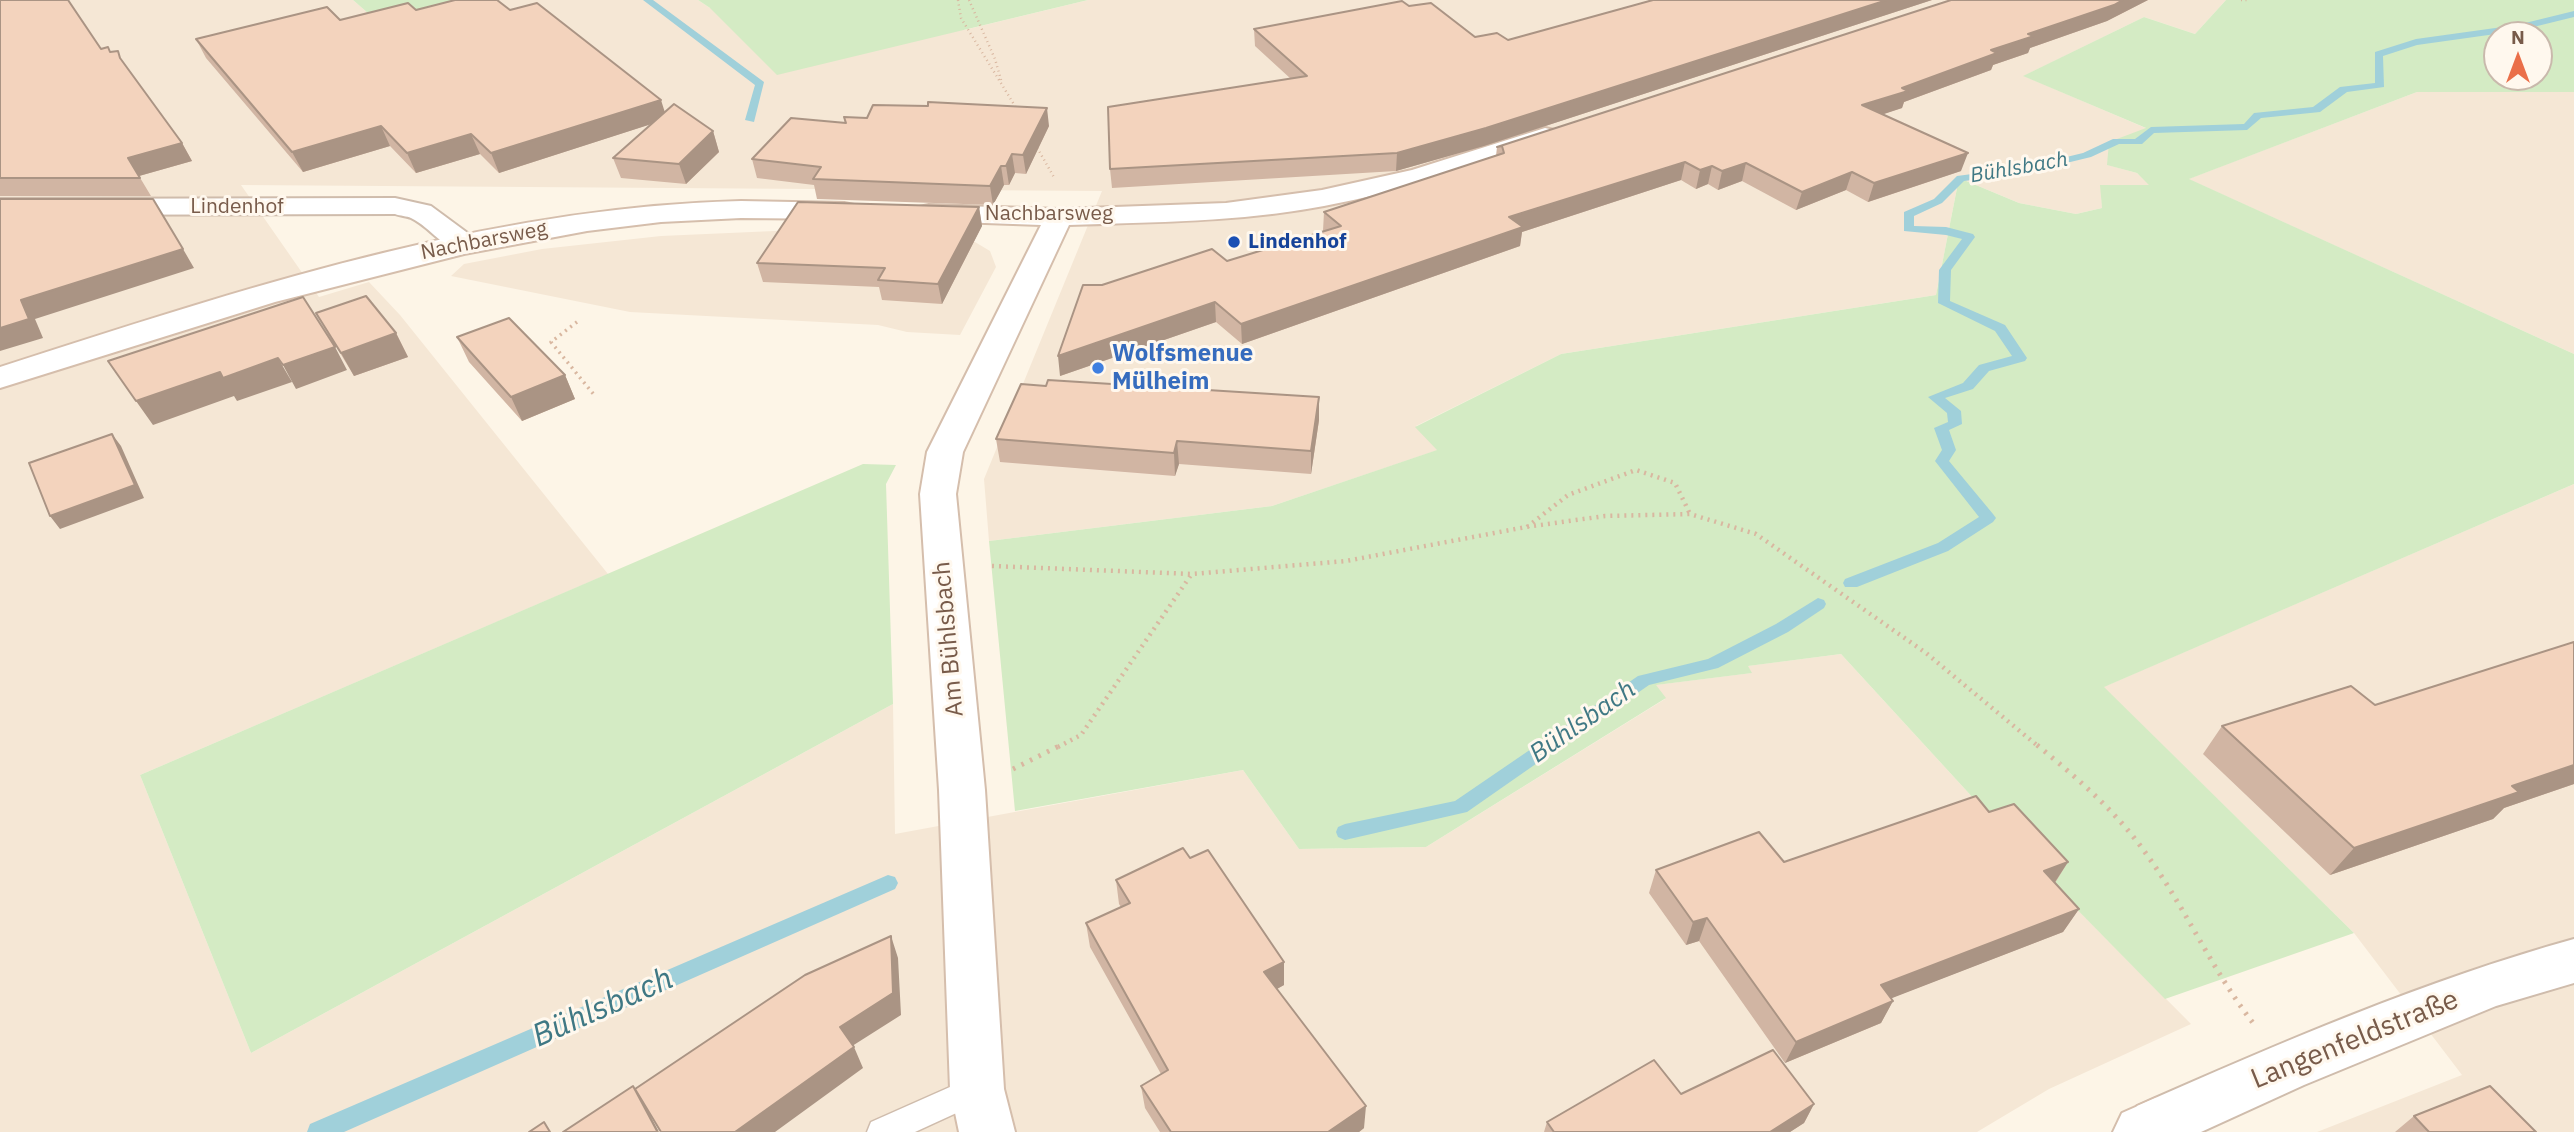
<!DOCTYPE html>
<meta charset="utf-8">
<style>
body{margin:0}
#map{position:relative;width:2574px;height:1132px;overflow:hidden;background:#fdf5e7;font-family:"IBM Plex Sans",sans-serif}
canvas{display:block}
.north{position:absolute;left:2483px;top:21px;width:70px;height:70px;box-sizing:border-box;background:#fff8ee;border:2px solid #c9b9ac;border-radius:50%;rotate:0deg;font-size:19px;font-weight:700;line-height:28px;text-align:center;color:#785b4a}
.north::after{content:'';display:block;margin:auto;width:24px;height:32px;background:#ea6f49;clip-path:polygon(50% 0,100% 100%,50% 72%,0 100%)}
</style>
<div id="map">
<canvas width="2574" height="1132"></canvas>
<div class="north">N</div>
</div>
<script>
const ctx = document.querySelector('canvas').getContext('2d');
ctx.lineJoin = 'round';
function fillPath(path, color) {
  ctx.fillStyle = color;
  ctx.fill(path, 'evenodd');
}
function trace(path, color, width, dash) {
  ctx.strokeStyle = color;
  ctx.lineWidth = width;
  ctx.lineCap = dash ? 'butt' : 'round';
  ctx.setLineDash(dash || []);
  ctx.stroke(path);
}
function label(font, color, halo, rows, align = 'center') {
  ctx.font = font + ' "IBM Plex Sans",sans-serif';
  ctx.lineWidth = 6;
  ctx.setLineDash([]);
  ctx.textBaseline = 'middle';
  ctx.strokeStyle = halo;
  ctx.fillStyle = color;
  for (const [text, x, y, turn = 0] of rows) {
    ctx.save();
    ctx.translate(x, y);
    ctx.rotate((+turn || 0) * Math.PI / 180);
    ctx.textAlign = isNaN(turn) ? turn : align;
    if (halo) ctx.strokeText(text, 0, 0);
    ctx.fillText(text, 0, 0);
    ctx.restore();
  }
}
const residential = new Path2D(`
 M0 0H353L385 28 496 0H698L710 8 748 0H956L964 30 1088 0H2226L2195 34 2144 17 2024 76 2148 129 2108 165 2137 173 2150 185H2101L2102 208 2076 214 2019 203 1959 178 1936 295 1561 354 1416 426 1438 450 1272 506 989 541 984 479 1102 191 241 185 319 297 369 282 400 315 608 574 140 775 251 1053 893 704 895 834 1243 770 1299 849 1426 847 1665 699 1655 685 1751 673 1747 666 1841 654 2053 885 2191 1024 2049 1089 1977 1132H0Z
 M2417 92H2574V354L2188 179Z
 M797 230 944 236 975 242 990 251 996 267 960 335 907 332 878 325 630 312 451 276 464 264 542 249 661 236Z
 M2574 484V1132H2317L2462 1075 2354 933 2103 687Z`);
const green = new Path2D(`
 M353 0H496L385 28Z
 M698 0H1088L777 75 710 8Z
 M2226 0H2574V92H2417L2189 179 2574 354V484L2104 687 2354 933 2165 999 2053 885 1841 654 1748 666 1752 673 1656 685 1666 698 1426 847 1299 849 1243 770 1015 811 989 541 1272 506 1437 450 1415 427 1561 354 1936 295 1959 178 2019 203 2076 214 2102 208 2100 185H2149L2137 173 2107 165 2109 142 2146 128 2023 76 2144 17 2195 34ZM2497 35H2539V77H2497Z
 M863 464 896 465 886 484 893 704 251 1053 140 775Z`);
const stream = new Path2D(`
 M643 0H653L764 82 754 122 745 120 755 85Z
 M2574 11V17L2517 31 2417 45 2383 56 2384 87 2347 92 2320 112 2261 118 2247 130 2154 133 2142 144H2119L2091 157 2025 173 1964 181 1942 203 1914 216V226L1946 227 1973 234 1975 237 1951 270 1950 301 2005 325 2027 358 2025 361 1989 371 1973 389 1945 398 1961 411 1962 424 1949 430 1956 450 1949 461 1993 514 1996 518 1993 522 1948 551 1857 587H1845L1843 583 1845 579 1938 543 1979 517 1935 461 1942 450 1934 428 1948 422 1947 413 1928 397 1963 383 1979 365 2012 356 1995 331 1938 303 1939 270 1962 239 1946 235 1904 231V212L1934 199 1957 176 2025 167 2083 153 2113 139H2135L2151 127 2244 124 2254 113 2313 107 2340 87 2375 83V52L2416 39 2517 25Z
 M1818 598 1824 600 1826 604 1824 608 1788 632 1718 668 1649 685 1467 812 1345 840 1338 837 1336 832 1338 827 1345 824 1455 801 1638 676 1708 659 1776 624Z
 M888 875 895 877 898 883 895 889 344 1132H307L310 1124Z`);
const pathFar3 = new Path2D(`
 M958 0 961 18 1018 111
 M969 0 995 59 1001 80
 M2241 0H2247
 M1035 144 1055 179`);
const pathFar2 = new Path2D(`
 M577 322 551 342 595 396`);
const pathFar1 = new Path2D(`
 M1527 527 1568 495 1636 470 1675 483 1690 514
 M992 566 1192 574 1346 561 1526 527 1605 516 1690 514 1756 534 1926 653 2039 747
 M1058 747 1081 735 1191 575`);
const path = new Path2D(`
 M2037 745C2077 778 2117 812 2147 855 2186 909 2212 970 2253 1023
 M1013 769 1061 745`);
const lane = new Path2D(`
 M977 1075 987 1079 992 1089 987 1099 915 1132H867L871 1122Z`);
const street = new Path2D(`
 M395 198 431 206 473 237 478 243 473 249C446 256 434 229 411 218 407 216 400 216 395 214L0 215V199Z
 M2574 939V983L2496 1006 2304 1085 2201 1132H2132L2129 1125 2137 1106C2280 1043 2423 981 2574 939Z`);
const secondary = new Path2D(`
 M1545 128 1554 130 1558 136 1554 142C1478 167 1403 191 1324 206 1240 222 1154 222 1069 225L963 452 956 494 985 790 1004 1089 1015 1132H959L950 1089 939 790 920 494 927 452 1041 225 929 221 919 219 915 213 919 207 929 205 1059 209 1226 203 1322 190 1412 170Z
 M741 201 844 203 854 205 858 211 854 217 844 219 741 218 661 222 587 231 464 254 275 302 0 388V367C240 290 487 207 741 201Z
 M2156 1098 2175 1106 2189 1132H2113L2122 1113Z`);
const wall = new Path2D(`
 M0 0 101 49 111 52 128 69 182 143 192 161 139 176 151 196H0Z
 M1649 0H1932L1484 146 1396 171 1112 188 1110 169 1291 79 1255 46 1254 29 1409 6 1475 37 1508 40 1648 1Z
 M1951 0H2148L2107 21 2030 48 2028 53 1993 65 1991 70 1904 102 1902 108 1883 114 1961 171 1868 202 1846 190 1796 210 1742 181 1718 190 1708 184 1696 189 1681 180 1522 232 1520 246 1242 344 1216 322 1060 376 1102 285 1227 261 1323 231 1324 212 1496 156 1497 147Z
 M416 10H510L665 112 713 131 719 152 686 184 621 178 613 158 651 124 499 173 480 154 416 173 390 146 303 172 206 58 196 39Z
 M844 117 1049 126 1026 174 1015 173 1009 185H1004L993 205 817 199 814 185 757 178 752 159 845 123Z
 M979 207 982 226 942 304 882 300 879 287 763 282 757 263Z
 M316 313 396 333 408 357 354 376Z
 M457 337 565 375 575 399 522 421 469 362Z
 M1046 386 1319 420 1311 474 1179 464 1175 476 1000 462 996 439Z
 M2574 642V784L2504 808 2493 819 2330 875 2203 754 2222 726 2375 705Z
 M1989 812 2068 862 2055 883 2079 909 2063 932 1891 998 1893 1001 1881 1023 1785 1063 1699 941 1686 945 1649 893 1656 870 1784 862Z
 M1116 880 1284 985 1277 989 1364 1128 1359 1132H1160L1145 1108 1141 1086 1161 1074 1090 947 1086 923 1121 907 1119 904Z
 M1681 1094 1814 1104 1804 1123 1790 1132H1544L1547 1122Z
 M2414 1116 2536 1132H2395Z`);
const shadedWall = new Path2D(`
 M1887 0H1932L1484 146 1396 171 1397 153Z
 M2123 0H2148L2107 21 2030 48 2028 53 1993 65 1991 70 1904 102 1902 108 1857 123 1862 105 2028 34Z
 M661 100 667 119 499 173 491 153Z
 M1047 108 1049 126 1026 174 1023 155Z
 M381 126 390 146 303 172 292 152Z
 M713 131 719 152 686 184 679 164Z
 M471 134 480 154 416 173 407 153Z
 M182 143 192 161 139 176 128 158Z
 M1968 153 1961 171 1868 202 1874 183Z
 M1012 154 1015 173 1009 185 1006 166Z
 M1685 162 1681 180 1522 232 1520 246 1242 344 1241 324 1509 217Z
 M1746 163 1742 181 1718 190 1722 171Z
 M1001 166 1004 185 993 205 990 186Z
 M1712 166 1708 184 1696 189 1700 170Z
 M1852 172 1846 190 1796 210 1802 192Z
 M979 207 982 226 942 304 938 284Z
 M183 249 194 268 35 319 43 338 0 351V328L21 300Z
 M1215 302 1216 322 1060 376 1058 356Z
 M396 333 408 357 354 376 341 353Z
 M335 347 347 370 296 389 283 365Z
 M278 358 292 382 237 401 234 396 153 425 136 401 220 372Z
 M565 375 575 399 522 421 511 397Z
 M1319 397V420L1311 474V451Z
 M112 434 121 446 144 498 60 529 50 516Z
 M1177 441 1179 464 1175 476 1174 453Z
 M2574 765V784L2504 808 2493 819 2330 875 2354 848 2512 786Z
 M2068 862 2053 885 2044 871Z
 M2079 909 2063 932 1869 1007 1881 985Z
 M1707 918 1699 941 1686 945 1693 922Z
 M891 936 898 958 901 1015 849 1048 840 1027Z
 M1284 962V985L1264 996V972Z
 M1893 1001 1881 1023 1785 1063 1796 1042Z
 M854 1047 863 1068 775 1132H735Z
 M633 1086 642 1101 659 1132H656Z
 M1814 1104 1804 1123 1790 1132H1770Z
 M1366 1106 1364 1128 1359 1132H1328Z`);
const building = new Path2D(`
 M0 0H68L101 49 108 47 110 52 118 51 120 58 182 143 128 158 140 178H0Z
 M455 0H497L510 10 537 3 661 100 491 153 471 134 407 153 381 126 292 152 196 39 327 7 340 20 408 3 416 10Z
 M1653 0H1887L1486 128 1397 153 1110 169 1108 107 1307 76 1254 29 1402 1 1409 6 1431 3 1475 37 1497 33 1508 40Z
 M1951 0H2123L2114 5 2028 34 2034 36 1991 50 1997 53 1902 88 1908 91 1862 105 1968 153 1874 183 1852 172 1802 192 1746 163 1722 171 1712 166 1700 170 1685 162 1509 217 1523 227 1241 324 1215 302 1058 356 1083 285H1102L1212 249 1227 261 1341 226 1324 212 1504 153 1502 146 1497 147Z
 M928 102 1047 108 1023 155 1012 154 1006 166H1001L990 186 813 179 821 167 752 159 791 118 846 123 844 117 867 118 873 105 928 106Z
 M674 104 713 131 679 164 613 158Z
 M0 199H153L183 249 21 300 29 319 0 328Z
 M798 202 979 207 938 284 878 280 885 268 757 263Z
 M366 296 396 333 341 353 316 313Z
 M303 297 335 347 283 365 278 358 223 378 220 372 136 401 108 361Z
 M509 318 565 375 511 397 457 337Z
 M1048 380 1319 397 1311 451 1177 441 1174 453 996 439 1021 384 1046 386Z
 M112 434 135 485 50 516 29 463Z
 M2574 642V765L2512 786 2519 792 2354 848 2222 726 2351 686 2375 705Z
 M1976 796 1989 812 2014 804 2068 862 2044 871 2079 909 1881 985 1893 1001 1796 1042 1707 918 1693 922 1656 870 1759 832 1784 862Z
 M1183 848 1190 858 1208 850 1284 962 1264 972 1366 1106 1328 1132H1171L1141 1086 1168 1070 1086 923 1130 903 1116 880Z
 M891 936 893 993 840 1027 854 1047 735 1132H661L635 1089 805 975Z
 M1773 1050 1814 1104 1770 1132H1554L1547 1122 1654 1060 1681 1094Z
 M633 1086 657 1131 656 1132H563Z
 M2490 1086 2536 1132H2429L2414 1116Z
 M544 1122 550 1132H529Z`);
const markers = [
 [1234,242,7,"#1a4fb4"],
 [1098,368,7,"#3f7fe0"]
];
const farWaternames = [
 ["Bühlsbach",2019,168,-10]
];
const farStreetnames = [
 ["Lindenhof",237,207],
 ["Nachbarsweg",1049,214],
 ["Nachbarsweg",484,241,-11]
];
const farTransitnames = [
 ["Lindenhof",1248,242]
];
const shopNames = [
 ["Wolfsmenue",1112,354],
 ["Mülheim",1112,382]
];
const streetNames = [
 ["Am Bühlsbach",949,639,-95]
];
const waterNames = [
 ["Bühlsbach",1583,722,-35]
];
const nearStreetnames = [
 ["Langenfeldstraße",2355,1040,-22]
];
const nearWaternames = [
 ["Bühlsbach",603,1008,-24]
];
fillPath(residential, '#f5e7d5');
fillPath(green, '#d4ebc4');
fillPath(stream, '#a0d0da');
trace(lane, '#cfbcac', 3);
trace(street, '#cfbcac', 4);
trace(secondary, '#d5beac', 4);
trace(pathFar3, '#d9b7a0', 2.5, [1, 3.5]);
trace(pathFar2, '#d9b7a0', 3.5, [2, 4.5]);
trace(pathFar1, '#d9b7a0', 4.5, [2, 5]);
trace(path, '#d9b7a0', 5, [2.5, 7]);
fillPath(lane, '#fff');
fillPath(street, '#fff');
fillPath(secondary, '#fff');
fillPath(wall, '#d1b5a3');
fillPath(shadedWall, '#aa9484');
fillPath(building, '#f3d3bd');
trace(building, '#aa9484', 2);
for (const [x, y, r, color] of markers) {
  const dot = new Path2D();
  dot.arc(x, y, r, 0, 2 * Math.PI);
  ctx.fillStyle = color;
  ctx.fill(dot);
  trace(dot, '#fff8ee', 2.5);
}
label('italic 21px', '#3f7884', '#fff8ee', farWaternames);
label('21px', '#785b4a', '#fff8ee', farStreetnames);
label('bold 21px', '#164399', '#fff8ee', farTransitnames, 'left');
label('bold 24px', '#366cbe', '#fff8ee', shopNames, 'left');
label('24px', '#785b4a', '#fff8ee', streetNames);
label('italic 26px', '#3f7884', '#fff8ee', waterNames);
label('28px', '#785b4a', '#fff8ee', nearStreetnames);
label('italic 32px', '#3f7884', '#fff8ee', nearWaternames);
</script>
